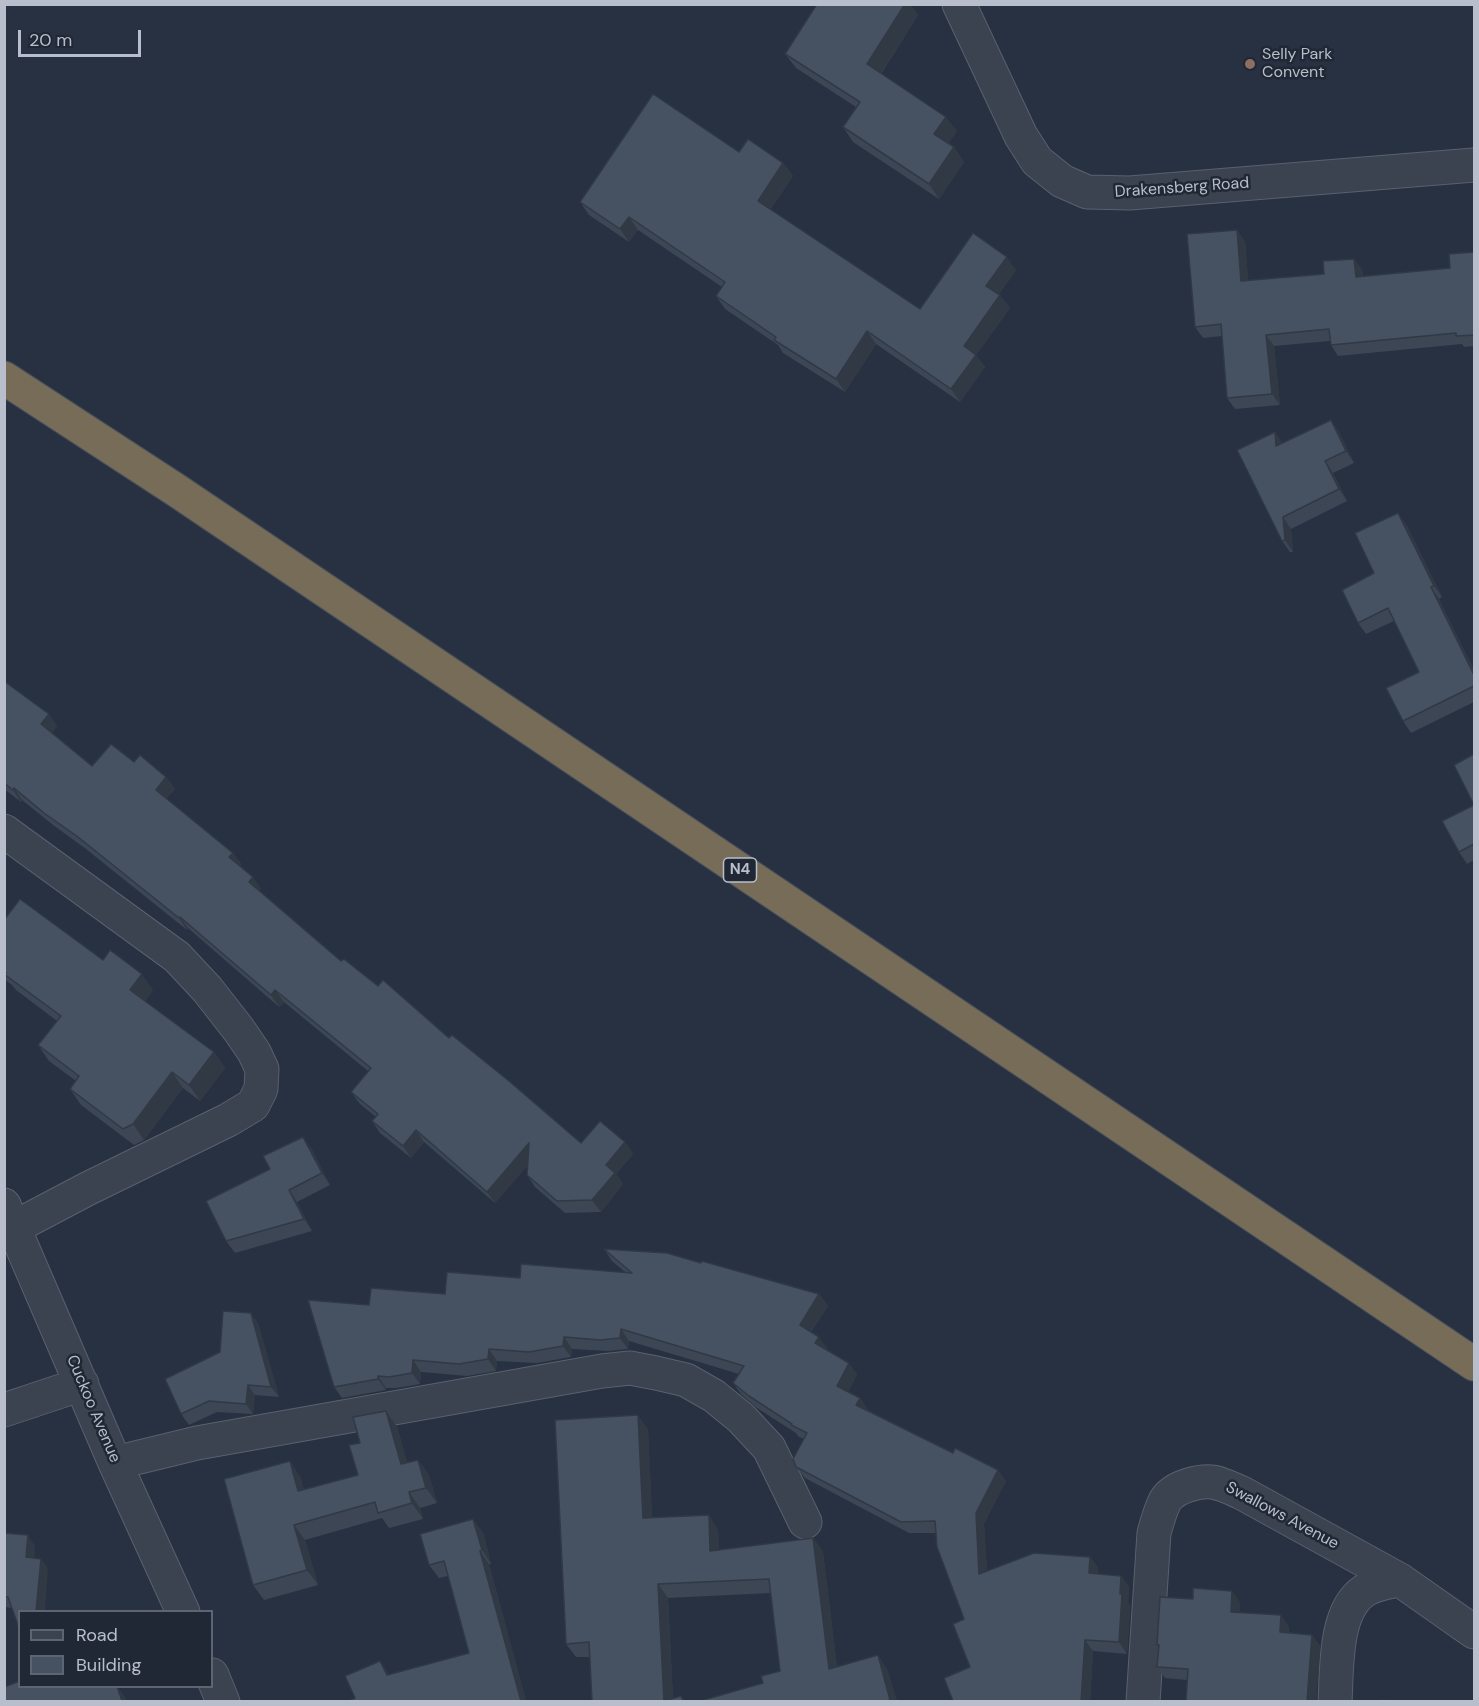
<!DOCTYPE html>
<style>
body{margin:0}
#map{position:relative;width:1479px;height:1706px;overflow:hidden;background:#273141;font-family:"DM Sans",sans-serif}
canvas{display:block}
.frame{position:absolute;inset:0;border:6px solid #b8becb;pointer-events:none}
.legend{position:absolute;left:18px;top:1610px;width:195px;height:78px;box-sizing:border-box;background:#202836;border:2px solid #5d6472;margin:0;padding:8px 10px;list-style:none;font-size:18px;color:#b8becb}
.legend li{display:flex;align-items:center;gap:12px;height:30px}
.legend b{width:30px;border:2px solid #5d6472}
.scale{position:absolute;left:18px;top:30px;width:123px;height:27px;box-sizing:border-box;border:3px solid #b8becb;border-top:0;padding-left:8px;font-size:18px;line-height:21px;white-space:nowrap;color:#b8becb;-webkit-text-stroke:4px #202836;paint-order:stroke}
</style>
<div id="map">
<canvas width="1479" height="1706"></canvas>
<div class="frame"></div>
<ul class="legend">
<li><b style="height:8px;background:#3b4350"></b>Road</li>
<li><b style="height:16px;background:#465162"></b>Building</li>
</ul>
<div class="scale">20 m</div>
</div>
<script>
const ctx = document.querySelector('canvas').getContext('2d');
ctx.lineJoin = 'round';
function trace(path, color, width, dash) {
  ctx.strokeStyle = color;
  ctx.lineWidth = width;
  ctx.lineCap = dash ? 'butt' : 'round';
  ctx.setLineDash(dash || []);
  ctx.stroke(path);
}
function fillPath(path, color) {
  ctx.fillStyle = color;
  ctx.fill(path, 'evenodd');
}
function label(font, color, halo, rows, align = 'center') {
  ctx.font = font + ' "DM Sans",sans-serif';
  ctx.lineWidth = 5;
  ctx.setLineDash([]);
  ctx.textBaseline = 'middle';
  ctx.strokeStyle = halo;
  ctx.fillStyle = color;
  for (const [text, x, y, turn = 0] of rows) {
    ctx.save();
    ctx.translate(x, y);
    ctx.rotate((+turn || 0) * Math.PI / 180);
    ctx.textAlign = isNaN(turn) ? turn : align;
    if (halo) ctx.strokeText(text, 0, 0);
    ctx.fillText(text, 0, 0);
    ctx.restore();
  }
}
const minor = new Path2D(`
 M959 4 1021 136 1037 161 1062 181 1087 192 1130 193 1474 165
 M4 831 177 957 207 989 239 1030 254 1052 262 1069 261 1089 253 1105 228 1120 87 1189 15 1227
 M4 1205 115 1463 183 1612
 M4 1410 82 1384
 M115 1463 197 1443 602 1371 630 1368 656 1373 686 1380 714 1396 741 1418 769 1448 805 1522
 M212 1675 223 1702
 M1143 1702 1154 1533C1157 1522 1160 1511 1165 1501 1174 1486 1204 1478 1220 1484 1227 1486 1235 1490 1242 1493L1400 1580 1474 1632
 M1335 1702C1337 1670 1334 1611 1364 1591 1374 1584 1388 1582 1400 1580`);
const highway = new Path2D(`
 M4 378 176 490 1474 1364`);
const wall = new Path2D(`
 M817 4H910L918 15 881 74 957 131 948 144 954 147 964 162 939 199 853 142 843 127 856 107 796 68 785 54Z
 M739 152 783 163 793 176 770 210 920 309 1016 270 999 294 1010 308 976 355 985 367 960 402 876 344 845 392 783 353 778 345 725 309 716 296 722 287 638 230 629 242 589 215 580 202Z
 M1245 241 1248 280 1324 274 1354 259 1362 270 1363 276 1450 268 1474 252V346L1464 347 1462 344 1338 356 1331 345 1330 341 1274 346 1280 405 1235 409 1227 398 1222 336 1203 338 1195 327Z
 M1331 420 1339 432 1354 463 1333 473 1347 501 1291 529 1293 552H1290L1282 541 1283 443Z
 M1406 524 1442 597 1439 599 1474 670V702L1411 733 1403 721 1419 672 1394 621 1366 634 1358 623 1374 573Z
 M4 681 49 714 57 726 52 733 92 766 134 762 166 777 175 789 166 799 233 853 241 864 240 866 261 888 259 891 341 961 378 986 449 1038 581 1143 625 1142 633 1154 616 1174 623 1184 601 1212 565 1213 535 1187 527 1175V1166L495 1203 424 1142 411 1158 380 1133 372 1121 376 1117 360 1104 351 1092 368 1071 284 1002 279 1007 188 928 187 930 86 849 53 825 22 800 21 802 4 789Z
 M1474 754V860L1467 864 1459 852 1474 805Z
 M4 920 103 960 153 990 145 1001 214 1052 225 1068 200 1101 183 1088 144 1140 134 1145 81 1105 70 1089 76 1081 49 1061 38 1045 57 1021 16 990 12 985 4 979Z
 M311 1148 330 1185 297 1202 312 1231 235 1253 226 1241Z
 M604 1249 701 1263 819 1294 828 1306 811 1332 827 1348 826 1350 857 1374 848 1392 860 1398 868 1410 1006 1481 984 1524 987 1572 1090 1557 1098 1568V1574L1121 1576 1129 1587 1128 1602 1130 1606 1127 1654 1093 1651 1090 1701H953L970 1667 964 1619 936 1533H909L805 1478 796 1467 804 1439 799 1437 796 1433 757 1408 741 1394 733 1383 739 1374 629 1341 628 1349 608 1351 572 1349 571 1357 537 1363 497 1361 496 1371 467 1376 421 1372 420 1384 397 1388H386V1390L342 1398 334 1387 369 1305 445 1294 520 1278 626 1273 612 1261Z
 M258 1323 279 1397 255 1395 253 1414 217 1412 189 1425 181 1414 220 1352Z
 M397 1427 407 1462 418 1460 429 1475 437 1503 420 1508 423 1519 389 1528 382 1518 305 1540 318 1585 264 1600 253 1585 300 1476 304 1490 358 1475 360 1443Z
 M648 1429 652 1517 718 1529 719 1550 813 1538 823 1552 837 1667 887 1669 897 1701H700L763 1683 780 1671 771 1593 668 1598 673 1699 681 1696 685 1701H592L590 1657H576L566 1644Z
 M483 1532 491 1564H489L526 1701H348L355 1698 390 1675 469 1653 448 1576 439 1578 429 1565Z
 M4 1533 35 1546 34 1558 41 1559 48 1569 12 1608 4 1607Z
 M1240 1602 1239 1613 1281 1615 1289 1627V1633L1312 1635 1320 1646 1316 1701H1186L1187 1680 1165 1678 1157 1667 1158 1647 1157 1645Z`);
const shadedWall = new Path2D(`
 M905 4H910L918 15 877 79 867 64Z
 M946 117 957 131 945 149 934 134Z
 M954 147 964 162 939 199 929 184Z
 M783 163 793 176 767 214 758 201Z
 M629 217 638 230 629 242 620 229Z
 M1237 230 1245 241 1249 292 1241 281Z
 M1007 257 1016 270 995 299 986 286Z
 M1354 259 1362 270 1364 288 1356 277Z
 M1000 295 1010 308 976 355 985 367 960 402 951 389 964 346Z
 M867 331 876 344 845 392 836 379Z
 M1266 335 1274 346 1280 405 1272 394Z
 M1331 420 1339 432 1354 463 1346 451Z
 M1275 432 1283 443 1276 446Z
 M1325 461 1333 473 1347 501 1339 489Z
 M1398 513 1406 524 1442 597 1434 586Z
 M1283 517 1291 529 1293 552 1285 540Z
 M1431 587 1439 599 1474 670V675Z
 M49 714 57 726 50 736 41 724Z
 M166 777 175 789 164 802 156 790Z
 M14 788 22 800 21 802 13 790Z
 M233 853 241 864 237 869 229 857Z
 M253 877 261 888 257 893 249 882Z
 M180 917 188 928 187 930 179 918Z
 M142 974 153 990 141 1006 130 990Z
 M275 990 284 1002 279 1007 271 995Z
 M214 1052 225 1068 200 1101 189 1085Z
 M172 1072 183 1088 144 1140 133 1124Z
 M416 1130 424 1142 411 1158 403 1146Z
 M303 1137 311 1148 330 1185 322 1173Z
 M625 1142 633 1154 616 1174 623 1184 601 1212 592 1200 606 1165Z
 M529 1143 537 1155 495 1203 487 1192Z
 M289 1190 297 1202 312 1231 304 1219Z
 M819 1294 828 1306 808 1336 800 1325Z
 M251 1313 258 1323 279 1397 271 1387Z
 M621 1329 629 1341 628 1349 620 1338Z
 M564 1337 572 1349 571 1357 563 1346Z
 M819 1337 827 1348 823 1355 815 1343Z
 M489 1349 497 1361 496 1371 488 1359Z
 M413 1360 421 1372 420 1384 412 1373Z
 M849 1363 857 1374 845 1398 837 1386Z
 M378 1376 386 1388V1390L378 1379Z
 M248 1385 255 1395 253 1414 246 1404Z
 M860 1398 868 1410 864 1416 856 1405Z
 M386 1411 397 1427 412 1479 401 1464Z
 M638 1415 648 1429 653 1532 643 1518Z
 M418 1460 429 1475 437 1503 426 1488Z
 M290 1461 300 1476 309 1507 298 1491Z
 M998 1470 1006 1481 984 1524 988 1586 979 1574 976 1513Z
 M409 1492 420 1508 423 1519 412 1503Z
 M709 1515 718 1529 720 1565 710 1551Z
 M473 1519 483 1532 491 1564 482 1550Z
 M294 1525 305 1540 318 1585 307 1570Z
 M28 1535 35 1546 34 1568 26 1557Z
 M813 1538 823 1552 839 1683 829 1669Z
 M480 1551 489 1564 526 1701H521Z
 M1090 1557 1098 1568 1097 1585 1089 1573Z
 M41 1559 48 1569 45 1611H36Z
 M1121 1576 1129 1587 1128 1602 1130 1606 1127 1654 1119 1642 1120 1594Z
 M658 1584 668 1598 673 1701H664Z
 M1232 1591 1240 1602 1239 1623 1231 1612Z
 M1281 1615 1289 1627 1288 1644 1280 1632Z
 M1312 1635 1320 1646 1316 1701H1307Z
 M1085 1640 1093 1651 1090 1701H1081Z
 M878 1655 887 1669 897 1701H891L890 1700Z
 M380 1661 389 1674 387 1675Z
 M117 1686 125 1697 126 1701H122Z`);
const building = new Path2D(`
 M817 4H905L867 64 946 117 934 134 954 147 929 184 843 127 860 102 785 54Z
 M653 94 739 152 748 139 783 163 758 201 920 309 973 233 1007 257 986 286 1000 295 964 346 976 355 951 389 867 331 836 379 774 340 776 337 716 296 725 282 629 217 620 229 580 202Z
 M1237 230 1241 281 1324 274 1323 261 1354 259 1356 277 1450 268 1449 254 1474 252V335L1456 336V333L1331 345 1329 329 1266 335 1272 394 1227 398 1221 324 1195 327 1187 234Z
 M1331 420 1346 451 1325 461 1339 489 1283 517 1285 540 1282 541 1237 450 1275 432 1276 446Z
 M1398 513 1434 586 1431 587 1474 675V686L1403 721 1386 688 1419 672 1388 608 1358 623 1342 590 1374 573 1355 533Z
 M4 681 49 714 41 724 92 766 111 744 134 762 140 755 166 777 156 790 233 853 229 857 253 877 249 882 341 961 344 959 378 986 383 980 449 1038 452 1035 509 1081 581 1143 600 1121 625 1142 606 1165 615 1173 592 1200 557 1201 527 1175 529 1143 487 1192 416 1130 403 1146 372 1121 378 1114 351 1092 371 1068 275 990 271 995 180 917 179 918 78 837 44 813 14 788 13 790 4 783Z
 M1474 754V844L1459 852 1442 821 1474 805 1454 765Z
 M20 899 103 960 110 950 142 974 130 990 214 1052 189 1085 172 1072 133 1124 123 1129 70 1089 79 1076 38 1045 61 1016 4 974 6 973 4 972V920Z
 M303 1137 322 1173 289 1190 304 1219 226 1241 206 1201 270 1169 263 1156Z
 M604 1249 667 1253 701 1263 702 1261 819 1294 800 1325 819 1337 815 1343 849 1363 837 1386 860 1398 856 1405 953 1453 955 1448 998 1470 976 1513 979 1574 1034 1553 1090 1557 1089 1573 1121 1576 1120 1594H1122L1119 1642 1085 1640 1081 1701H953L944 1678 970 1667 953 1624 964 1619 937 1547 935 1521 901 1522 796 1467 793 1459 807 1433 791 1425 792 1424 749 1396 733 1383 744 1366 621 1329 620 1338 600 1340 564 1337 563 1346 529 1352 489 1349 488 1359 459 1364 413 1360 412 1373 389 1377 378 1376V1379L334 1387 308 1300 369 1305 371 1288 445 1294 447 1272 520 1278 521 1264 632 1273Z
 M223 1311 251 1313 271 1387 248 1385 246 1404 209 1401 181 1414 165 1379 220 1352Z
 M386 1411 401 1464 418 1460 426 1488 409 1492 412 1503 378 1513 375 1502 294 1525 307 1570 253 1585 224 1479 290 1461 298 1491 358 1475 349 1445 360 1443 353 1417Z
 M638 1415 643 1518 709 1515 710 1551 813 1538 829 1669 878 1655 890 1700 886 1701H700L763 1683 761 1676 780 1671 769 1579 658 1584 664 1701 681 1696 683 1701H592L589 1642 566 1644 555 1420Z
 M473 1519 482 1550 480 1551 521 1701H348L355 1698 345 1676 380 1661 387 1675 469 1653 444 1561 429 1565 420 1534Z
 M4 1533 28 1535 26 1557 41 1559 36 1611H20V1631L8 1597H4Z
 M1193 1588 1232 1591 1231 1612 1281 1615 1280 1632 1312 1635 1307 1701H1186L1188 1669 1157 1667 1159 1645H1157L1160 1597 1193 1599Z
 M20 1681V1686H117L122 1701H4V1687Z
 M1380 1700 1402 1701H1380Z`);
const markers = [
 [1250,64,6,"#8d6e63"]
];
const shields = [
 [740,870,33]
];
const shieldNames = [
 ["N4",740,870]
];
const poiNames = [
 ["Selly Park",1262,55],
 ["Convent",1262,73]
];
const streetNames = [
 ["Drakensberg Road",1182,188,-4],
 ["Cuckoo Avenue",93,1409,67],
 ["Swallows Avenue",1282,1516,28]
];
trace(minor, '#59616e', 35);
trace(highway, '#464e5b', 35);
trace(minor, '#3b4350', 33);
trace(highway, '#766c58', 33);
fillPath(wall, '#3c4654');
fillPath(shadedWall, '#313945');
fillPath(building, '#465162');
trace(building, '#313945', 1.5);
for (const [x, y, r, color] of markers) {
  const dot = new Path2D();
  dot.arc(x, y, r, 0, 2 * Math.PI);
  ctx.fillStyle = color;
  ctx.fill(dot);
  trace(dot, '#202836', 2);
}
for (const [x, y, w] of shields) {
  const box = new Path2D();
  box.roundRect(x - w / 2, y - 12, w, 24, 4.5);
  ctx.fillStyle = '#202836';
  ctx.fill(box);
  trace(box, '#b8becb', 1.5);
}
label('bold 15px', '#b8becb', null, shieldNames);
label('16px', '#b8becb', '#202836', poiNames, 'left');
label('16px', '#b8becb', '#202836', streetNames);
</script>
